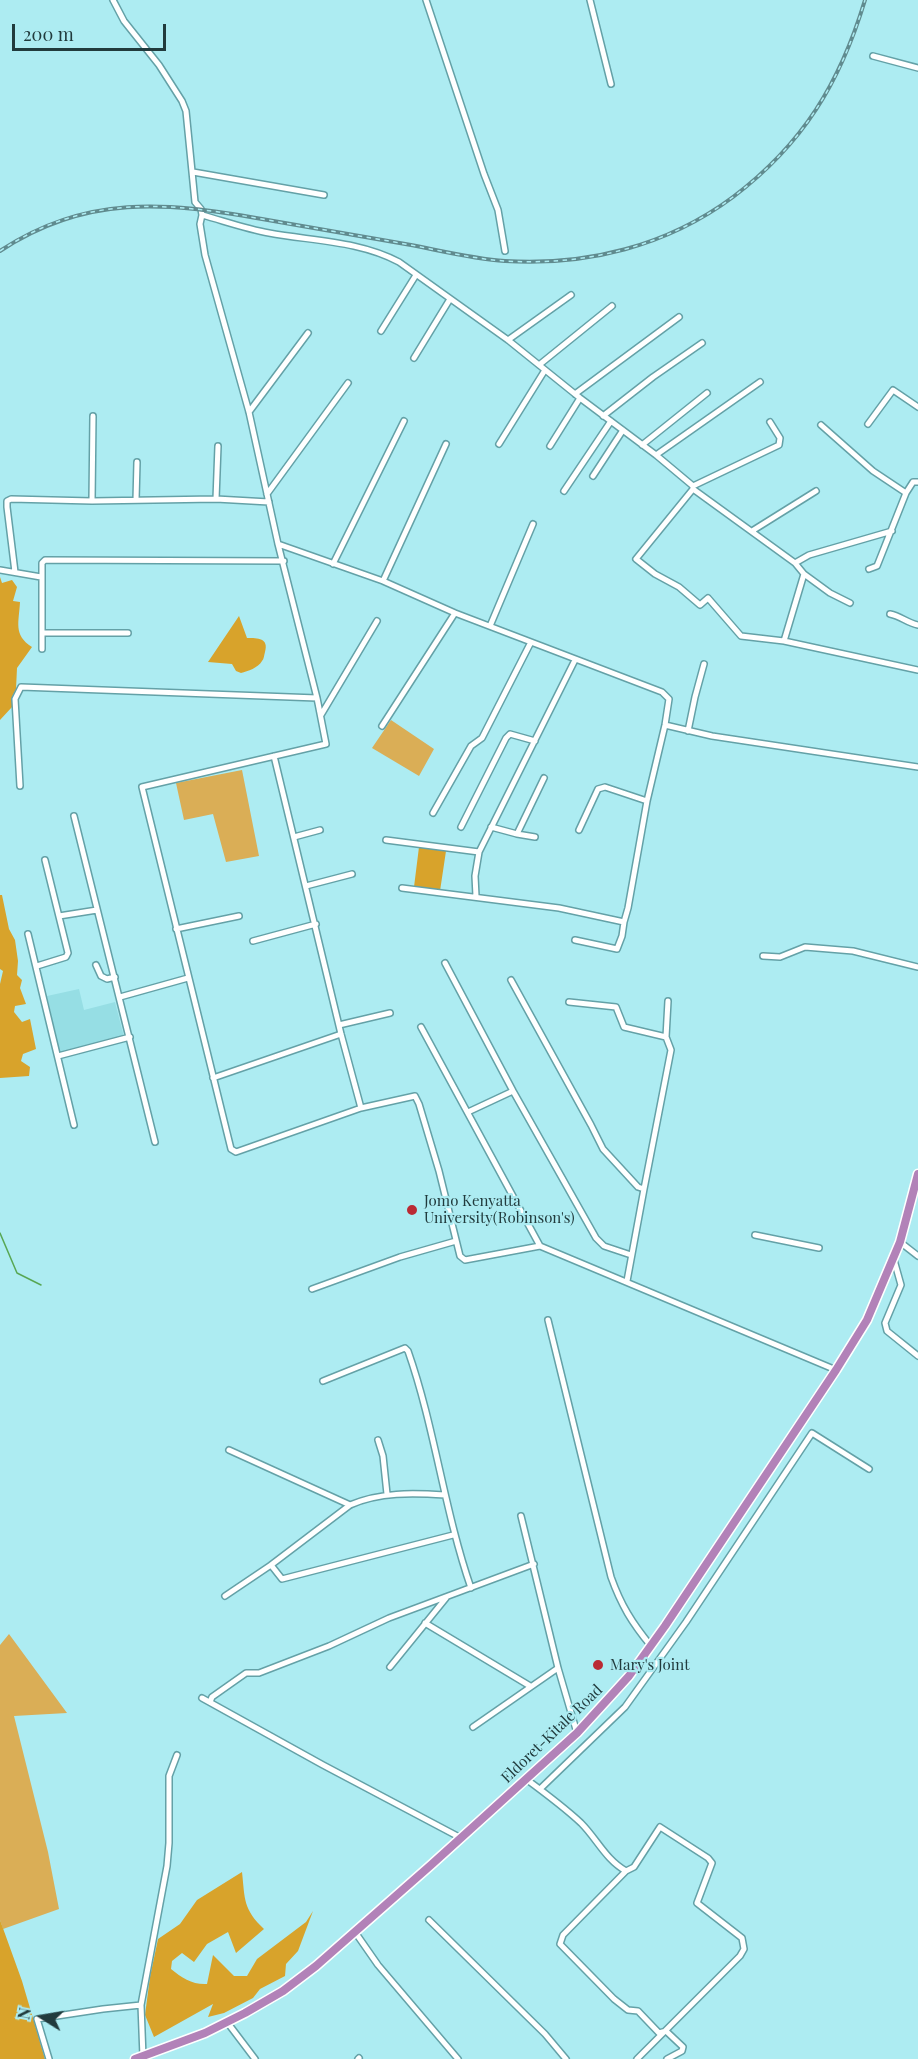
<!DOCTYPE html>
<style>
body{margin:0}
#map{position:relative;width:918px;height:2059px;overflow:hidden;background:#adecf2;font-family:"Playfair Display",serif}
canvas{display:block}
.north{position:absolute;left:12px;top:1987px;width:60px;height:60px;-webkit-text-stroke:4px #adecf2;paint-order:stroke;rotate:281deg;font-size:16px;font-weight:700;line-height:24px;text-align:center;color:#213b3d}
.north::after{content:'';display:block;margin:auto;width:21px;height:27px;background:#213b3d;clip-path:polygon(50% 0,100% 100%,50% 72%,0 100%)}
.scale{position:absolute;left:12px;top:24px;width:154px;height:27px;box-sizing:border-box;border:3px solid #213b3d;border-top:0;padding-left:8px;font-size:18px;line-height:21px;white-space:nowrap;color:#213b3d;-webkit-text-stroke:4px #adecf2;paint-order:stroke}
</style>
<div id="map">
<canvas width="918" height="2059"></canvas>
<div class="north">N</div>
<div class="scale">200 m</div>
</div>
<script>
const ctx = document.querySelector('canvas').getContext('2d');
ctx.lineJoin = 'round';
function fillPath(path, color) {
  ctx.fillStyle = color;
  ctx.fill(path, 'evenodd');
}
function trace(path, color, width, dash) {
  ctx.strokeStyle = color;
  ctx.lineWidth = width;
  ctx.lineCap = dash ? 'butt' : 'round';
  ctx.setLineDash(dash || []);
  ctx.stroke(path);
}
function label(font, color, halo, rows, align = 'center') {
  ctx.font = font + ' "Playfair Display",serif';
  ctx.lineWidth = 4.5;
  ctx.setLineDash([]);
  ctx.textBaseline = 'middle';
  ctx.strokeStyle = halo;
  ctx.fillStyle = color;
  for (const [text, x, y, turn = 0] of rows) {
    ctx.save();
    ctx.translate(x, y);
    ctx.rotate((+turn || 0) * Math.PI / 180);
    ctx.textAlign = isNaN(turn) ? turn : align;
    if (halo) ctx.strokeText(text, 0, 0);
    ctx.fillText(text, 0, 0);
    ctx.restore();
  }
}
const built = new Path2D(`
 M79 989 84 1010 115 1002 124 1037 60 1053 47 996Z`);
const green = new Path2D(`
 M391 720 434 749 419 776 372 748Z
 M242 770 259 856 226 862 213 814 184 820 176 783Z
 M9 1634 67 1713 14 1716 48 1852 59 1909 3 1929 0 1920V1645Z`);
const forest = new Path2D(`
 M0 577 2 583 12 580 17 587 13 601 20 602C19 622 13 635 32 647L17 668 16 689 12 697V707L0 720Z
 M239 616 247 638C258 638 269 638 265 652 264 655 264 659 262 661 258 668 248 671 241 673L236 671 232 664 208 662Z
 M419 847 446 851 440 891 414 887Z
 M0 895H2L9 929 15 940 18 961 17 975 22 980 20 988 26 1004 15 1006 14 1012 22 1022 30 1019 36 1049 23 1054 21 1061 30 1067 29 1076 0 1078V984L3 971 0 969Z
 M242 1872C245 1899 243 1909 264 1929L236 1953 228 1932 207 1944 194 1962 182 1953 172 1961 171 1969C182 1978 193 1985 207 1984L213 1955 234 1976H247L257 1959 306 1922 313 1911 298 1951 286 1964 285 1976 260 1989 253 1998 224 2013 208 2017 213 2004 154 2037 145 2015 150 1977 158 1939 180 1924 197 1900Z
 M0 1920 22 1981 45 2059H0Z`);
const stream = new Path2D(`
 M0 1233 17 1273 41 1285`);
const minor = new Path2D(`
 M113 0 124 21 159 65 182 101 186 111 195 202 201 209 202 215 200 224 205 255 249 412 278 544 317 698 326 744 142 787 231 1149 236 1152 361 1108 415 1096 419 1104 439 1171 460 1256 465 1260 540 1246 836 1370
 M426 0 484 174 498 210 505 251
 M590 0 611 84
 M873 56 918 68
 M193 172 324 195
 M202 215C224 221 247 229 269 233 313 241 360 241 399 262L508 340 580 398 656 455 693 486V489L795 563 809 555 892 531
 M381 331 416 275
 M508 340 571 295
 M414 358 450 299
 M539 365 612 306
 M575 394 679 317
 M249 412 308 333
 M603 416 653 377 702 343
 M868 424 893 390 918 407
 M821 425 873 471 906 493
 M499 444 545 370
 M642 445 707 393
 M550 446 580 398
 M656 455 760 382
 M593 476 623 430
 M693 486 779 445 780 438 770 422
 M693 489 636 559 655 574 679 587 700 605 708 598 741 636 784 641 918 670
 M564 491 611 421
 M267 494 348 383
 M216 499 218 446
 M136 500 137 462
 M92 501 93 416
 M752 531 816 491
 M278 544 383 581 455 613 662 692 669 699 665 725 647 801 628 908 624 922 559 908 402 888
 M333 564 404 421
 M869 569 877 566 879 561 906 493 913 482H918
 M0 570 41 577
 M15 572 7 507V501L11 499 92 501 216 499 269 502
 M804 574 830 593 850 603
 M383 581 446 444
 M890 614C901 616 907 623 918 625
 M490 626 533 524
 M42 633H128
 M784 641 804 574 795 563
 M42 649V563L45 560 284 561
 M321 715 377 621
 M665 725 712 736 918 767
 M382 726 455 613
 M688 731 695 697 704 664
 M274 756 341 1034 361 1108
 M20 786 15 699 21 687 317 698
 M433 813 471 746 482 738 531 642
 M74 816 155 1142
 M461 827 506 738 510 734 535 741
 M491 827 517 834 544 778
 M579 830 598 789 605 787 647 801
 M517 834 535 837
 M294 837 320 830
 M386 840 479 852
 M306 886 352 874
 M476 896 475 876 479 852 575 660
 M59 916 97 910
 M176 929 239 916
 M28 934 74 1125
 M575 940 617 949 622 936 624 922
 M253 941 316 924
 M763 956 780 957 805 947 853 951 918 967
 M445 963 513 1091 596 1238 604 1246 631 1255
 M96 965 101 976 107 979 115 977
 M37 966 66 957 68 953 45 860
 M511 980 591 1125 603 1149 638 1187 644 1189 627 1281
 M120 997 188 978
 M569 1002 616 1007 624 1027 666 1037
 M339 1025 390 1013
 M421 1027 540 1246
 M58 1056 130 1037
 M213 1078 341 1034
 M468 1112 513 1091
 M644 1189 671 1050 666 1037 668 1001
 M755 1235 819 1248
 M900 1242 918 1256
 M894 1260 901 1285 885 1323 887 1331 918 1356
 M312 1289 400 1257 456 1241
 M548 1320 611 1577C621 1605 632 1623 651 1646
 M323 1381 405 1348 408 1351C435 1428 444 1510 471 1588
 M378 1440 383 1456 387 1494
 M229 1450 350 1505
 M521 1516 558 1668 577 1733
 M271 1565 350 1505C380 1492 412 1493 445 1495
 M225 1596 271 1565 282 1579 453 1535
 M425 1623 530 1686
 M390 1667 446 1598
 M202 1698 323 1765 461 1838
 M210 1702 212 1697 246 1673H259L329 1646 389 1618 534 1564
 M473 1727 558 1668
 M526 1779C545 1793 564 1807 581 1823 597 1839 606 1860 626 1871L634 1867 660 1827 708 1858 712 1863 697 1903 742 1938 744 1949 740 1956 637 2059
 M540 1789 625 1707 686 1622 812 1433 869 1469
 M626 1871 563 1935 560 1944 614 1999 628 2010 638 2011 659 2033 666 2031 683 2047 682 2051 667 2059
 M429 1920 545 2034 566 2059
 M355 1932 378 1965 458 2059
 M227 2022 255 2059
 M143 2057 141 2005 167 1866 169 1843V1776L177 1755
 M49 2059 37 2019 103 2009 141 2005
 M358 2059 359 2058`);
const highway = new Path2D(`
 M135 2059 205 2033 245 2013 283 1991 316 1966 431 1865 577 1733 629 1676 665 1626 836 1370 867 1320 900 1242 918 1174`);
const rail = new Path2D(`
 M0 251C86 194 166 202 262 219 312 228 361 236 411 245 442 251 474 259 505 261 587 266 667 246 733 197 803 144 840 83 865 0`);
const markers = [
 [412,1210,6,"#ba2a34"],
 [598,1665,6,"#ba2a34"]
];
const poiNames = [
 ["Jomo Kenyatta",424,1201],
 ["University(Robinson's)",424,1218],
 ["Mary's Joint",610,1665]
];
const streetNames = [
 ["Eldoret-Kitale Road",552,1734,-44]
];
fillPath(built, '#96dee4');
fillPath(green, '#daae56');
fillPath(forest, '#d8a32b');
trace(stream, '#58a754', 1.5);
trace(minor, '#64a1a7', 8);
trace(highway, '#fff', 11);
trace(minor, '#fff', 5);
trace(highway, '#b282b8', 8);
trace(rail, '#608b8f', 4);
trace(rail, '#adecf2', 1.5, [4.5]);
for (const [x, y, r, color] of markers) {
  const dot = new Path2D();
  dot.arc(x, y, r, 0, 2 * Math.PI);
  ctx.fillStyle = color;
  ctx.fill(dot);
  trace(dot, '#adecf2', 2);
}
label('15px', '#213b3d', '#adecf2', poiNames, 'left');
label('15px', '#213b3d', '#adecf2', streetNames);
</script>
